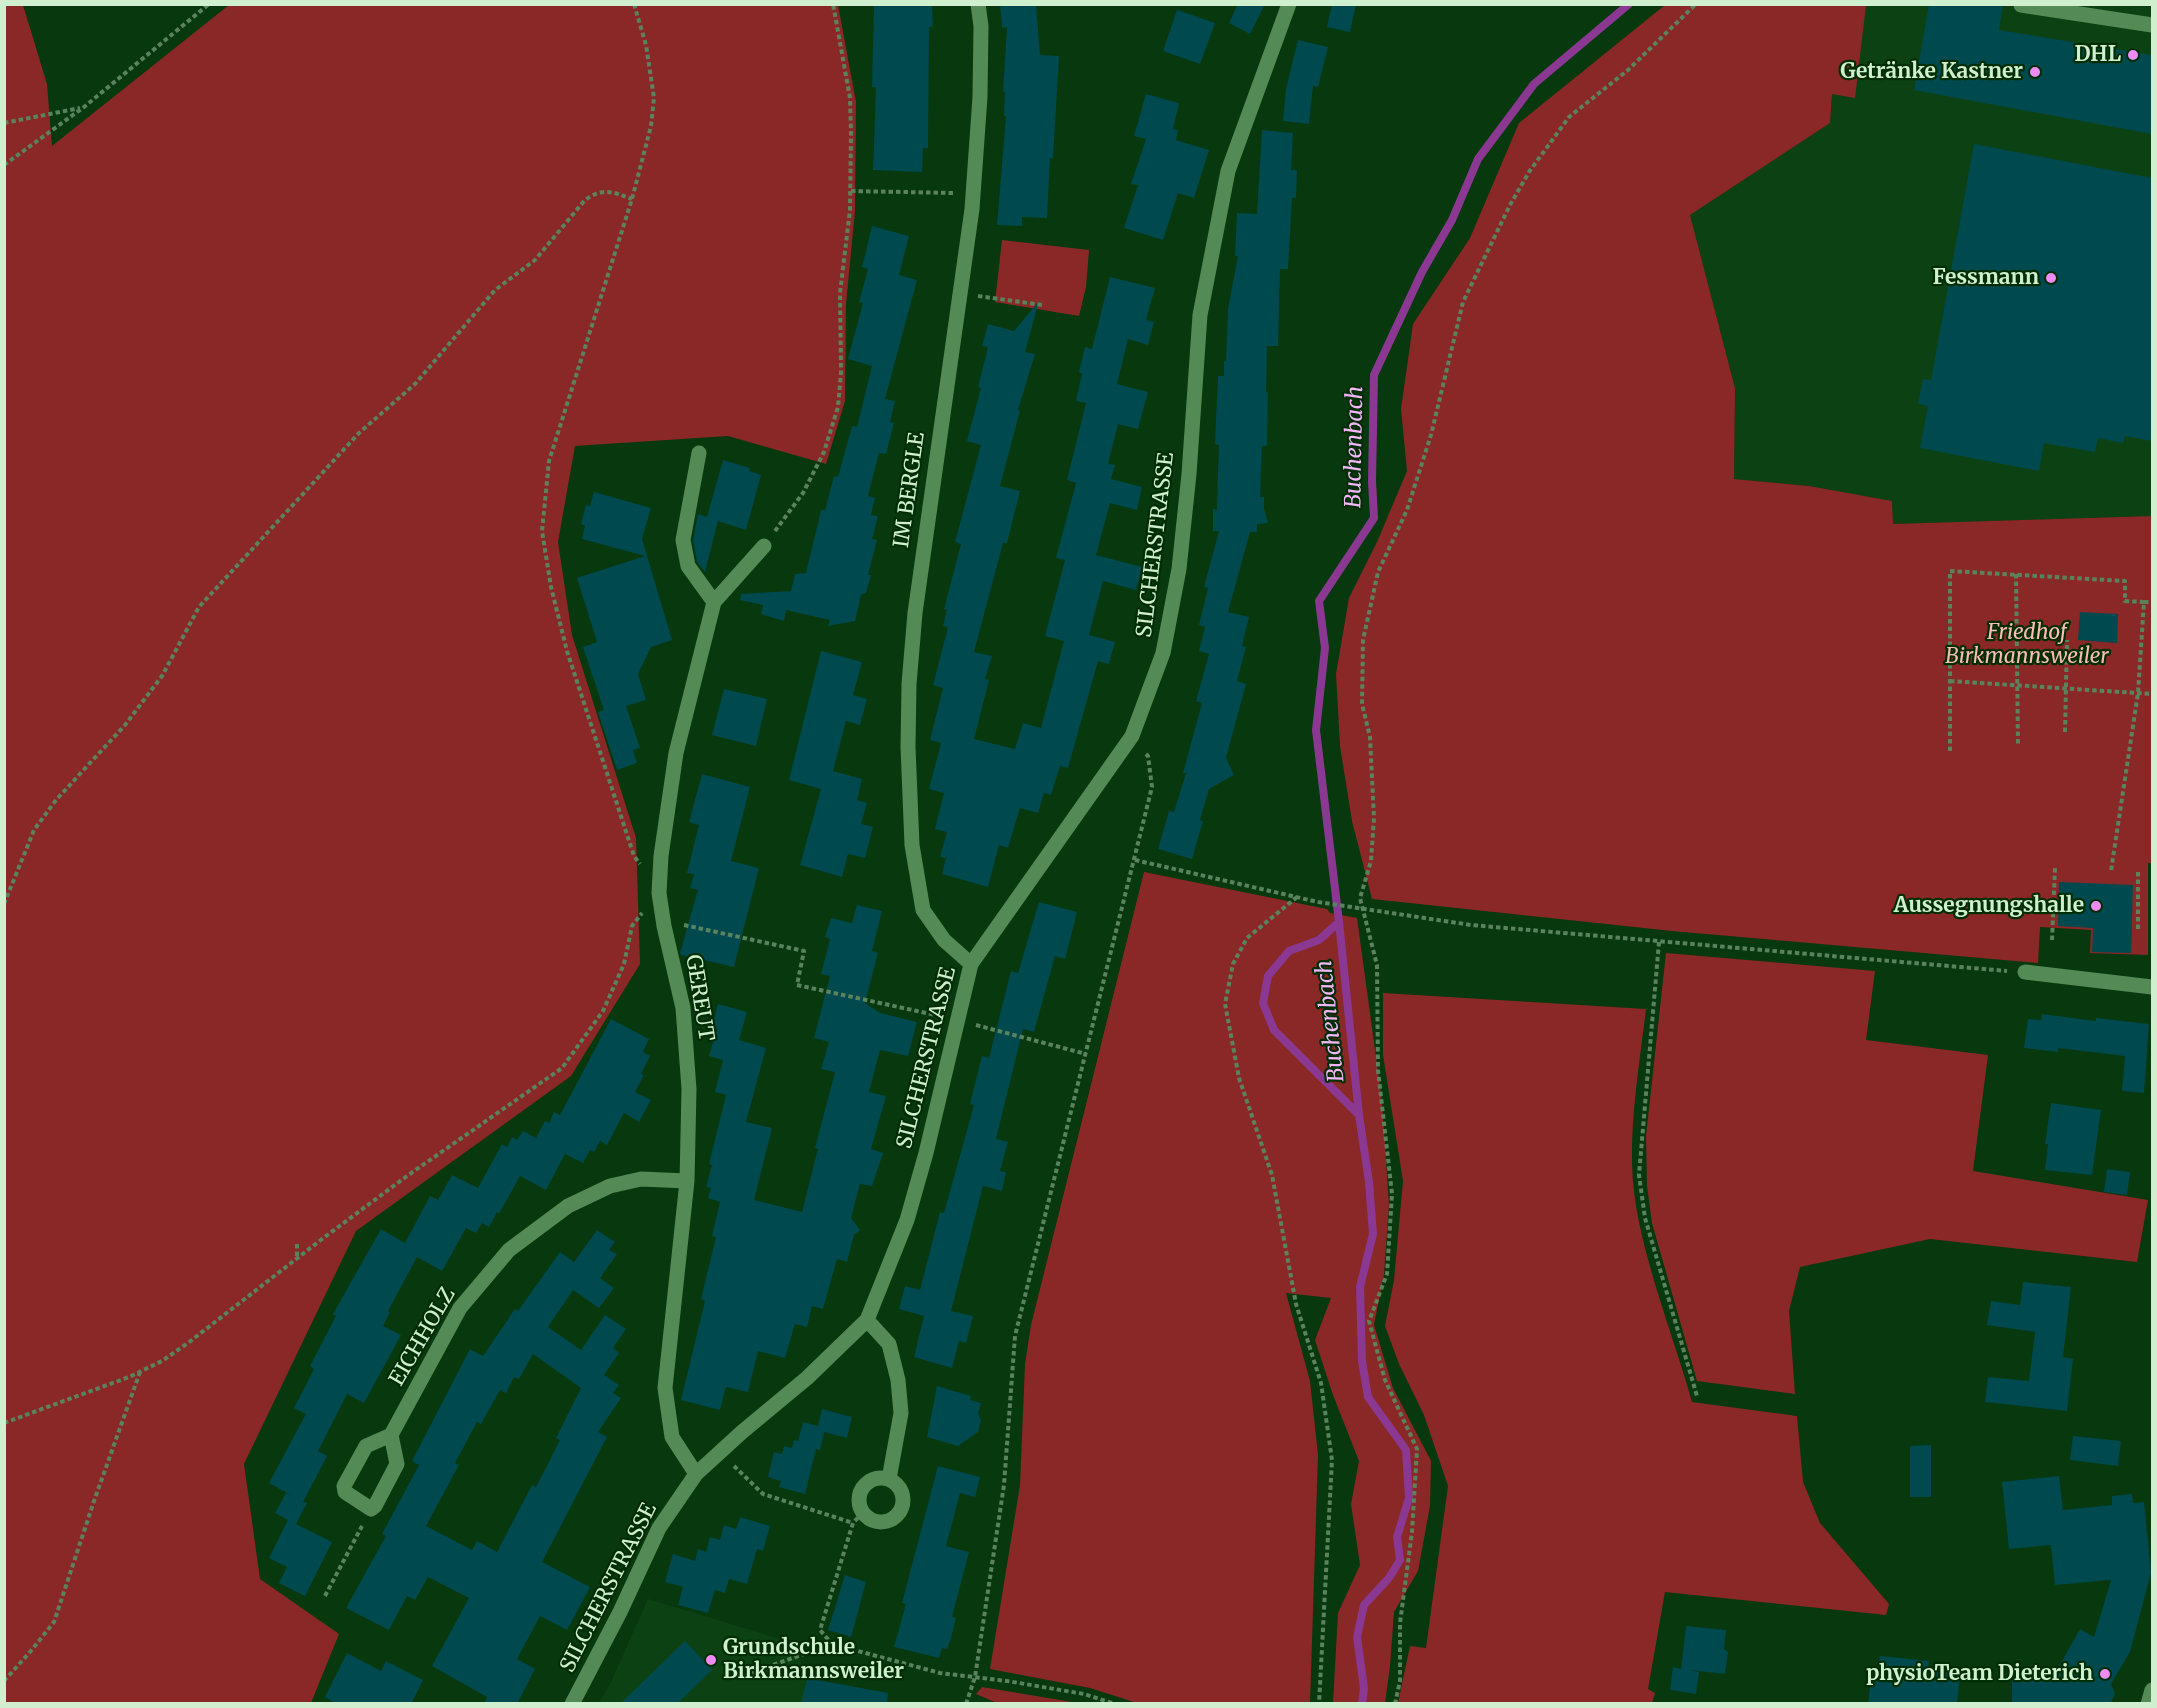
<!DOCTYPE html>
<meta charset="utf-8">
<style>
body{margin:0}
#map{position:relative;width:2157px;height:1708px;overflow:hidden;background:#08380e;font-family:Merriweather,serif}
canvas{display:block}
.frame{position:absolute;inset:0;border:6px solid #d0efcf;pointer-events:none}
</style>
<div id="map">
<canvas width="2157" height="1708"></canvas>
<div class="frame"></div>
</div>
<script>
const ctx = document.querySelector('canvas').getContext('2d');
ctx.lineJoin = 'round';
function fillPath(path, color) {
  ctx.fillStyle = color;
  ctx.fill(path, 'evenodd');
}
function trace(path, color, width, dash) {
  ctx.strokeStyle = color;
  ctx.lineWidth = width;
  ctx.lineCap = dash ? 'butt' : 'round';
  ctx.setLineDash(dash || []);
  ctx.stroke(path);
}
function label(font, color, halo, rows, align = 'center') {
  ctx.font = font + ' Merriweather,serif';
  ctx.lineWidth = 4.5;
  ctx.setLineDash([]);
  ctx.textBaseline = 'middle';
  ctx.strokeStyle = halo;
  ctx.fillStyle = color;
  for (const [text, x, y, turn = 0] of rows) {
    ctx.save();
    ctx.translate(x, y);
    ctx.rotate((+turn || 0) * Math.PI / 180);
    ctx.textAlign = isNaN(turn) ? turn : align;
    if (halo) ctx.strokeText(text, 0, 0);
    ctx.fillText(text, 0, 0);
    ctx.restore();
  }
}
const built = new Path2D(`
 M1855 5H2152V516L1893 524 1892 501 1809 486 1734 479 1735 387 1690 215 1830 123 1832 94Z
 M648 1599 793 1643 807 1678 880 1692 878 1704H598L611 1682Z`);
const green = new Path2D(`
 M5 4 23 5 47 84 52 146 229 5H838L856 102 855 211 846 304 845 401 826 464 728 436 575 446 558 542 572 635 636 838 640 964 571 1076 356 1231 244 1464 260 1579 339 1634 311 1703H5Z
 M1665 5H1866L1855 98 1832 94 1830 123 1690 215 1735 388 1734 479 1809 486 1892 501 1893 524 2152 516V863H2148V955L2090 953 2091 930 2040 927 2038 963 1672 931 1372 899 1352 821 1340 746 1336 674 1349 598 1377 542 1407 471 1401 409 1413 324 1470 238 1519 123Z
 M1002 240 1089 250 1086 287 1079 316 995 302Z
 M1144 872 1327 909 1330 913 1357 918 1382 1101 1389 1205 1384 1274 1374 1325 1393 1388 1431 1461 1430 1506 1418 1571 1394 1612 1390 1666 1385 1703H1333L1338 1613 1360 1565 1351 1504 1359 1461 1333 1395 1315 1340 1331 1298 1286 1293 1310 1381 1318 1455 1310 1703H1137L1090 1688 990 1669 1020 1485 1025 1364 1031 1325Z
 M1666 953 1875 971 1866 1040 1988 1055 1973 1171 2148 1200 2137 1262 1930 1239 1800 1267 1789 1311 1795 1394 1697 1381 1652 1223 1647 1186 1646 1136Z
 M1383 993 1646 1009C1640 1060 1631 1112 1632 1163 1633 1238 1672 1329 1692 1402L1797 1416 1803 1482 1820 1523 1889 1604 1886 1615 1665 1592 1648 1689 1655 1693 1652 1703H1398L1410 1646 1426 1648 1448 1486 1424 1415 1399 1364 1385 1326 1394 1280 1403 1181 1383 1055Z
 M982 1687 1078 1703H997L976 1694Z`);
const stream = new Path2D(`
 M1339 922 1319 940 1289 951 1268 976 1263 1003 1274 1030 1359 1115
 M1362 1704 1364 1688 1357 1637 1364 1605 1389 1578 1400 1560 1397 1537 1409 1498 1406 1450 1368 1397 1362 1361 1360 1287 1373 1234 1369 1182 1359 1115 1339 922 1316 730 1325 648 1319 601 1374 518 1372 481 1374 375 1422 272 1452 220 1478 159 1534 84 1629 4`);
const building = new Path2D(`
 M874 4H932L933 27H929L928 148H923L922 172 873 170 876 87H872Z
 M1000 4H1036L1040 55 1059 56 1053 158H1050L1047 218 1022 217V226L997 225 1006 116H1004L1005 92H1003L1007 27 1002 28Z
 M1238 4H1265L1250 34 1229 23Z
 M1332 4H1356L1350 32 1327 27Z
 M1929 4H2003L1999 30 2152 55V134L1914 90Z
 M1177 10 1215 23 1200 64 1163 51Z
 M1298 40 1328 47 1318 87 1313 86 1309 124 1283 121 1286 89Z
 M1146 94 1179 103 1173 129 1178 130 1176 140 1209 150 1194 198 1178 193 1163 240 1124 228 1138 185 1131 184 1146 139 1134 136Z
 M1262 130 1293 133 1291 170H1297L1296 198H1292L1288 269H1280L1278 346H1267L1266 392H1268L1267 446H1262L1260 497H1264V509L1268 523 1257 524V532H1250L1228 612 1249 617 1242 646 1246 647 1237 681 1246 684 1226 758 1234 775 1209 789 1200 820 1203 821 1192 859 1158 849 1169 811 1174 812 1186 773H1183L1202 703 1196 701 1209 654 1199 651 1205 627 1199 625 1208 588 1204 587 1219 531H1213V509L1217 510 1218 469 1219 445 1215 444 1218 376H1224V361H1226L1228 309 1238 256H1235L1237 213 1257 214Z
 M1974 144 2152 178V441L2125 436 2123 443 2098 438 2095 452 2044 443 2039 471 1920 448 1928 406 1918 404 1923 379 1931 380Z
 M872 226 909 236 899 275 917 280 885 399 895 401 890 422 894 423 886 454 879 453 868 496 875 498 871 515 878 516 872 539 877 540 868 575H871L866 593 861 595 855 621 828 626 830 620 786 610 784 621 761 614 763 605 740 600 741 594 791 591 795 574 806 573 821 510H825L834 476 838 477 852 426 857 427 872 366 848 359 863 303 859 302 868 269 862 267Z
 M1110 277 1155 288 1146 320 1154 322 1148 345 1128 339 1117 384 1148 392 1138 429 1118 424 1108 464 1115 465 1111 479 1142 487 1137 510 1110 503 1096 555 1142 567 1136 590 1103 581 1089 635 1115 642 1109 664 1098 661 1068 768 1060 766 1051 795 1044 793 1038 813 1020 808 1008 848 999 845 988 887 942 874 946 858 940 857 947 832 935 829 944 793 929 789 941 743 930 740 943 688 933 685 948 627 943 626 947 610 944 609 961 544 955 542 981 445 967 441 981 388 978 387 988 347 982 346 988 324 1014 331 1039 301 1025 352 1035 354 1018 410 1020 411 1000 486 1020 491 1007 543H1003L974 652 992 656 985 679 989 680 974 739 1015 749 1023 723 1041 728 1064 641 1045 636 1065 560 1056 558 1076 483 1067 480 1086 403 1076 401 1082 374 1079 372 1085 347 1092 349Z
 M723 460 750 468 749 471 761 475 746 530 718 521 705 572 697 562 693 540 698 514 707 517Z
 M594 492 651 508 642 539 672 640 651 647 638 674 646 700 626 706 640 748 633 750 637 763 617 770 598 712 604 710 583 647 597 642 577 578 645 556 582 539 585 526 581 524 586 505 590 506Z
 M2080 612 2118 614 2117 643 2078 640Z
 M821 651 862 662 853 695 867 699 860 725 846 721 833 771 862 779 857 800 867 803 861 824 873 827 865 858 848 854 842 877 800 865 821 789 789 780Z
 M724 689 767 699 756 746 712 735Z
 M702 774 750 787 731 861 759 868 734 967 681 955 680 953 698 890 690 888 694 874 687 873 699 825 689 822Z
 M2059 882 2133 885 2131 953 2092 952 2093 928 2058 926Z
 M1039 902 1077 912 1065 959 1055 956 1034 1032 1023 1029 996 1139 1008 1142 1000 1171 1006 1172 1002 1191 983 1186 951 1311 973 1316 966 1343 959 1341 952 1368 914 1357 924 1316 899 1309 905 1286 920 1290 940 1212 944 1213 974 1105 970 1104 982 1056 989 1058 1011 971 1018 973Z
 M857 905 882 911 872 951 878 953 865 1003 880 1013 917 1022 908 1056 880 1050 869 1092 886 1096 871 1149 883 1153 872 1186 860 1184 851 1218 860 1230 854 1235 847 1262 837 1259 823 1309 812 1306 807 1327 795 1324 785 1358 758 1351 748 1392 726 1387 720 1410 681 1400 705 1301 701 1299 716 1237 712 1236 720 1202 708 1198 711 1188 706 1187 712 1165 709 1164 726 1095 715 1092 723 1060 709 1056 717 1029 712 1027 718 1004 747 1012 739 1040 766 1048 746 1122 772 1128 754 1200 802 1212 818 1149 815 1148 835 1072 821 1069 829 1042 814 1038 830 976 821 974 830 939 825 937 831 918 852 923Z
 M2042 1014 2096 1021V1018L2149 1024 2144 1093 2122 1091 2125 1056 2058 1048V1052L2024 1048 2028 1019 2041 1020Z
 M611 1019 649 1039 643 1052 650 1056 641 1074 644 1075 635 1092 651 1100 639 1122 624 1113 607 1145 600 1141 594 1152 590 1150 583 1163 565 1154 546 1190 520 1176 499 1214 497 1212 489 1227 482 1223 476 1233 466 1228 442 1271 417 1257 388 1311 390 1312 383 1326 401 1335 364 1403 347 1394 318 1451 327 1456 303 1502 307 1503 296 1524 332 1542 305 1596 279 1583 287 1567 269 1558 288 1520 275 1513 286 1493 296 1498 269 1483 306 1414 294 1408 314 1369 310 1366 336 1316 333 1314 381 1229 405 1243 430 1196 438 1200 452 1175 478 1188 502 1144 507 1147 512 1137 517 1140 523 1131 536 1138 545 1121 549 1123 554 1112 560 1115Z
 M2051 1103 2101 1110 2092 1175 2045 1170 2048 1144H2045Z
 M2107 1169 2130 1172 2127 1195 2104 1192Z
 M597 1230 615 1242 609 1250 617 1254 600 1278 614 1288 599 1308 573 1290 548 1327 581 1350 605 1315 626 1329 613 1348 619 1353 604 1375 619 1385 613 1393 621 1398 598 1432 607 1437 542 1562 590 1587 567 1630 540 1616 517 1659 535 1669 517 1704H484L487 1697 432 1666 469 1598 428 1577 415 1600 407 1596 389 1630 346 1608 386 1536 382 1534 419 1465 412 1461 470 1349 483 1356 515 1309 518 1311 560 1252 574 1262ZM533 1354 581 1388 556 1438 560 1440 536 1487 532 1485 497 1552 477 1541 472 1550 426 1526 459 1465 455 1463 477 1422 481 1424 500 1390 506 1393 514 1377 519 1379Z
 M2023 1282 2071 1287 2063 1357 2073 1359 2067 1411 1985 1402 1988 1377 2029 1381 2035 1332 1987 1325 1991 1301 2020 1305Z
 M937 1386 971 1396 970 1400 981 1403 978 1414 981 1420 978 1432 958 1446 927 1437Z
 M822 1409 852 1417 847 1438 824 1432 820 1450 816 1449 805 1494 779 1487 781 1481 768 1477 774 1452 782 1454 784 1446 792 1448 794 1440 798 1441 803 1422 818 1426Z
 M2073 1436 2121 1441 2118 1466 2070 1460Z
 M1931 1445V1497H1910V1446Z
 M938 1466 980 1477 975 1497 960 1493 946 1546 969 1552 952 1617 956 1618 951 1638 947 1649 942 1648 939 1658 894 1647 906 1604 902 1603Z
 M2059 1476 2063 1510 2112 1505V1496L2132 1494 2133 1503 2144 1502 2151 1573 2130 1652 2111 1684 2115 1694 2110 1704H2012V1679H2052L2080 1629 2094 1637 2111 1580 2055 1585 2051 1545 2009 1549 2002 1482Z
 M740 1517 770 1526 763 1551 757 1549 747 1584 729 1579 725 1593 715 1590 708 1613 678 1605 683 1587 665 1582 673 1554 695 1561 698 1549 706 1552 710 1537 720 1540 724 1525 736 1529Z
 M845 1575 866 1582 851 1637 828 1630Z
 M1686 1626 1726 1630 1724 1649 1728 1652 1725 1674 1690 1670 1699 1672 1696 1694 1670 1690 1673 1667 1681 1669Z
 M685 1641 712 1670 677 1704H620Z
 M347 1653 381 1671 386 1661 423 1680 411 1704H336L325 1697Z
 M1880 1656 1929 1661 1928 1668 1960 1674 1957 1704H1868L1872 1670 1878 1671Z
 M807 1678 888 1693 887 1704H801Z`);
const path = new Path2D(`
 M634 4 646 45 654 98 651 126 632 199 549 461 542 531 551 587 567 651 634 856 640 864
 M4 123 80 108
 M4 165 84 107 209 4
 M851 191 954 193
 M978 296 1042 305
 M775 531 803 493 824 452 838 407 841 373 840 293 850 210 851 134 850 98 833 4
 M2016 574 2018 745
 M2144 602H2152
 M1950 681 2152 694
 M2065 732 2067 640
 M1950 751V571L2125 581V601L2144 602 2138 693 2111 871
 M1135 860 1318 902 1471 925 2007 971
 M2138 872V929
 M1297 897 1247 938 1233 964 1225 1004 1239 1078 1272 1175 1296 1304 1321 1383 1332 1460 1319 1704
 M4 904 34 830 56 800 125 725 162 676 199 607 359 433 415 384 495 290 535 260 585 200C603 187 613 192 632 199
 M684 925 804 951 797 985 940 1016
 M2052 940 2055 868
 M1659 942 1639 1175 1645 1218 1697 1396
 M976 1025 1086 1054
 M297 1244V1257
 M4 1423 129 1377 162 1361 188 1343 322 1239 407 1176 562 1068 603 1011 624 964 632 926 642 913
 M734 1466 763 1494 853 1523
 M863 1512 853 1523 820 1630 832 1644 940 1673 1007 1681 1084 1694 1115 1704
 M325 1596 362 1526
 M745 1675 832 1644
 M4 1681 30 1652 54 1622 94 1501 140 1372
 M244 1704H251
 M966 1704 975 1677 1004 1485 1015 1336 1152 787 1148 756 1144 752
 M1395 1704 1400 1681V1623L1412 1532 1417 1449 1385 1380 1369 1321 1387 1274 1392 1194 1378 1070 1377 965 1360 898 1371 861 1374 818 1370 737 1362 704 1363 640 1378 572 1407 510 1431 435 1463 302 1510 205 1529 172 1569 117 1628 70 1696 4`);
const minor = new Path2D(`
 M2021 5 2152 25
 M699 453 683 540 688 566 714 602
 M971 964 944 940 923 910 912 845 908 747 909 684 915 613 972 209 980 97 981 26 978 4
 M2025 972 2152 987
 M867 1320 889 1344 898 1380 901 1413 889 1479
 M391 1435 397 1464 375 1506 371 1509 345 1492 344 1486 366 1446 391 1435 460 1308 509 1250 568 1206 610 1186 641 1179 687 1181
 M696 1474 672 1437 665 1388 687 1181 689 1089 683 1008 664 926 659 893 661 856 676 753 714 602 764 546
 M859 1500a22 22 0 1 1 44 0a22 22 0 1 1-44 0Z
 M572 1704 620 1612 659 1528 696 1474 742 1432 807 1378 867 1320 907 1220 926 1153 971 964 1132 736 1163 653 1179 569 1189 474 1200 315 1228 171 1289 4
 M2148 1704 2152 1690`);
const markers = [
 [2133,55,6,"#ef8bf6"],
 [2035,72,6,"#ef8bf6"],
 [2051,278,6,"#ef8bf6"],
 [2096,906,6,"#ef8bf6"],
 [711,1660,6,"#ef8bf6"],
 [2105,1674,6,"#ef8bf6"]
];
const poiNames = [
 ["DHL",2121,55],
 ["Getränke Kastner",2023,72],
 ["Fessmann",2039,278],
 ["Aussegnungshalle",2084,906],
 ["Grundschule",723,1648,"left"],
 ["Birkmannsweiler",723,1672,"left"],
 ["physioTeam Dieterich",2093,1674]
];
const streetNames = [
 ["IM BERGLE",910,490,-82],
 ["SILCHERSTRASSE",1156,545,-83],
 ["GEREUT",699,998,81],
 ["SILCHERSTRASSE",927,1058,-76],
 ["EICHHOLZ",423,1337,-60],
 ["SILCHERSTRASSE",609,1588,-63]
];
const parkNames = [
 ["Friedhof",2027,633],
 ["Birkmannsweiler",2027,657]
];
const waterNames = [
 ["Buchenbach",1355,447,-89],
 ["Buchenbach",1331,1021,-96]
];
fillPath(built, '#0c4213');
fillPath(green, '#8a2727');
trace(stream, '#8b3892', 8);
fillPath(building, '#00494f');
trace(path, '#5a835d', 4, [4.5, 3]);
trace(minor, '#548a55', 15);
for (const [x, y, r, color] of markers) {
  const dot = new Path2D();
  dot.arc(x, y, r, 0, 2 * Math.PI);
  ctx.fillStyle = color;
  ctx.fill(dot);
  trace(dot, '#002e04', 2);
}
label('bold 21px', '#d0efcf', '#002e04', poiNames, 'right');
label('21px', '#d0efcf', '#002e04', streetNames);
label('italic 21px', '#fdbcb6', '#002e04', parkNames);
label('italic 22px', '#f6b6fa', '#002e04', waterNames);
</script>
